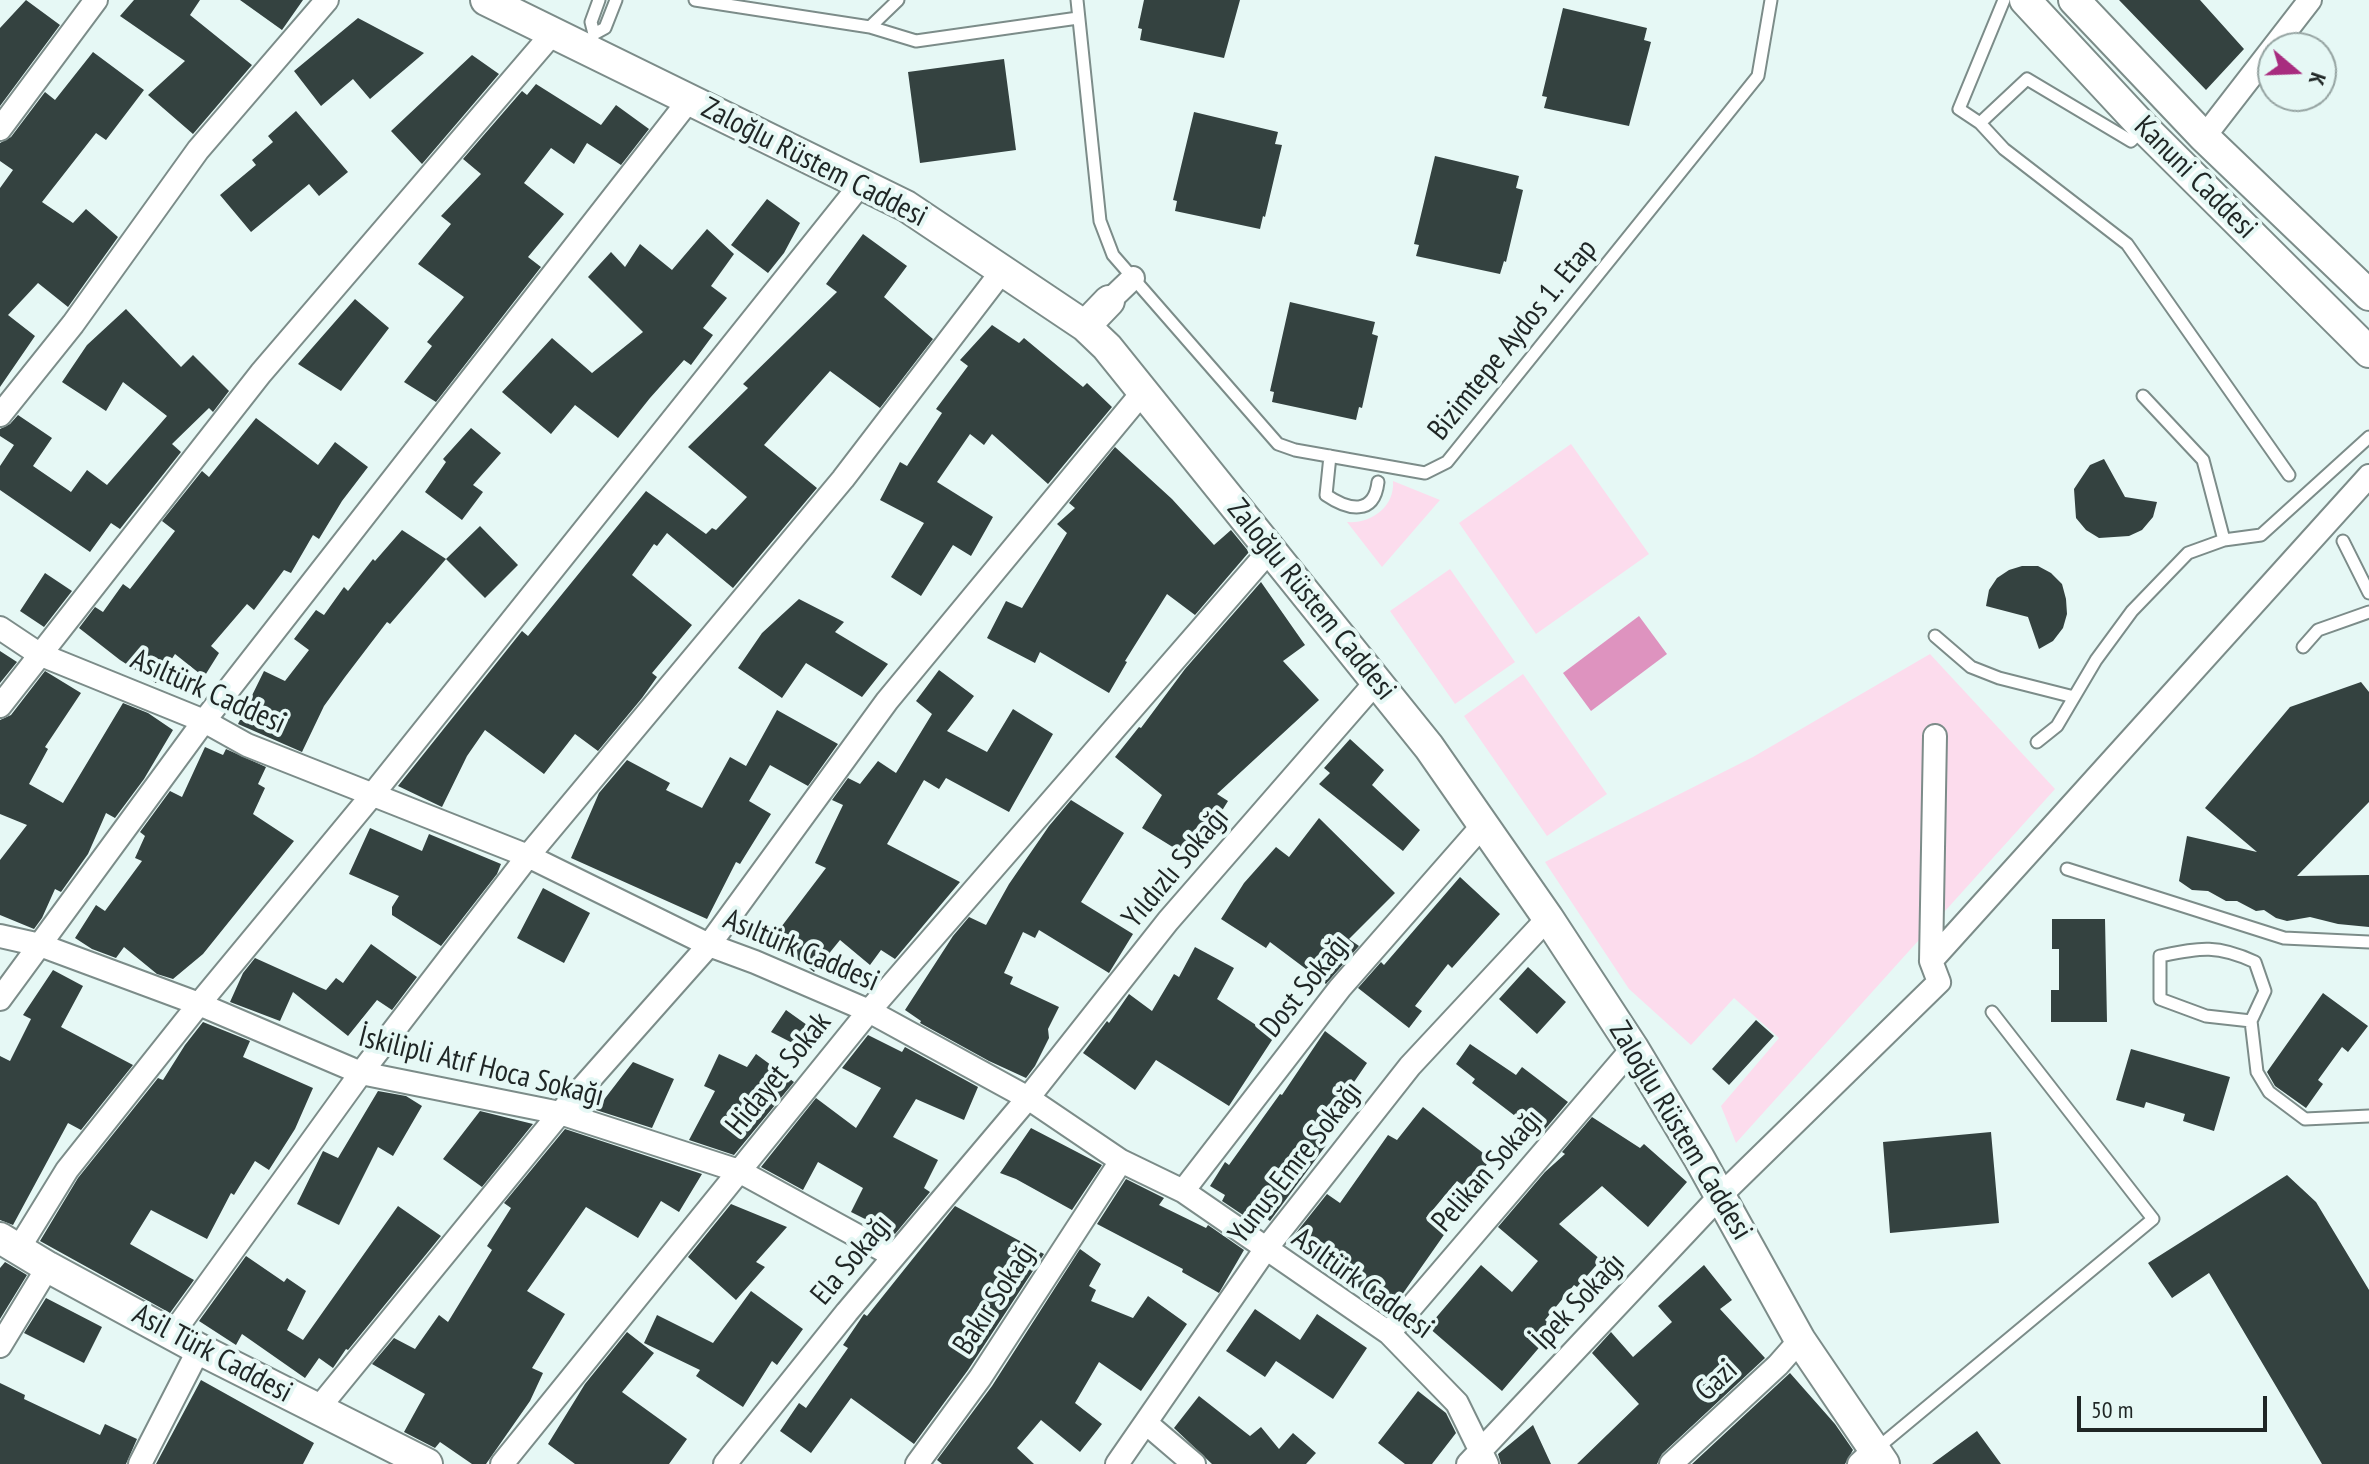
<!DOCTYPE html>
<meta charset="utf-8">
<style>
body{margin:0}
#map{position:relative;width:2369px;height:1464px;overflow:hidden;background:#e6f8f5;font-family:"PT Sans Narrow",sans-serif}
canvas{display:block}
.north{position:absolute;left:2257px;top:32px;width:80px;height:80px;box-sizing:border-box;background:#e6f8f5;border:2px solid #96a4a2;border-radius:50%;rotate:109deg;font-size:22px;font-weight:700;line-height:32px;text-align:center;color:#1f2625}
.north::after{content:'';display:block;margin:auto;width:28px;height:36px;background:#a82c7f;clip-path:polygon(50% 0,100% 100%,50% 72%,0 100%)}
.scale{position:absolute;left:2077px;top:1396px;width:190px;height:36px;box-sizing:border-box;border:4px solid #1f2625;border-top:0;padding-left:10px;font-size:24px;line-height:28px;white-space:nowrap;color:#1f2625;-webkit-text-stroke:6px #e6f8f5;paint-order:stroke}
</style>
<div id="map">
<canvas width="2369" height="1464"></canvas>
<div class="north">K</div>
<div class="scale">50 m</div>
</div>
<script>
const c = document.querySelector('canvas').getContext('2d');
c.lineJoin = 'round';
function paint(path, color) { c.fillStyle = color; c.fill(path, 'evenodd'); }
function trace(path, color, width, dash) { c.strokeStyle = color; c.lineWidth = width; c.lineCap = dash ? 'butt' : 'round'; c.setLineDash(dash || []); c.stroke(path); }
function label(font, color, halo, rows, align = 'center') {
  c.font = font + ' "PT Sans Narrow",sans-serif'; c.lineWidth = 8; c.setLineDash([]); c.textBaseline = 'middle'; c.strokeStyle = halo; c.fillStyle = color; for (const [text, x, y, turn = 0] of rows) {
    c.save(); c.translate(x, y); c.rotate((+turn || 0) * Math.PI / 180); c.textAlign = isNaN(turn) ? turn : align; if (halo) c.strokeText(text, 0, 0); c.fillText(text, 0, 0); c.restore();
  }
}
const green = new Path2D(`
 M1571,444L1649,554L1536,634L1459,523Z
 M1393,481L1440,500L1382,567L1347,522C1371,524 1395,507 1393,481Z
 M1450,569L1515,662L1455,704L1390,611Z
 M1930,654L2055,789L1736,1143L1721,1106L1779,1038L1734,998L1691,1045L1629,989L1545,862L1753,757Z
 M1523,674L1607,794L1547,836L1464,716Z`);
const water = new Path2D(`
 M1639,616L1667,654L1591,711L1563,673Z`);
const building = new Path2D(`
 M26,0L60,25L0,106V28Z
 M134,0H200L190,15L252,65L193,134L148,95L185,61L120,16Z
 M240,0H303L282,30Z
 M1144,0H1240L1224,58L1140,40L1142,29L1138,28Z
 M2119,0H2200L2244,49L2206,90Z
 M1563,8L1647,28L1644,40L1651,42L1629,126L1544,108L1547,97L1542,96Z
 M358,18L424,53L370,99L353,79L321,106L294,71Z
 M93,52L144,90L106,140L96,133L42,202L73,223L86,209L118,237L68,307L38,283L8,315L35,336L0,387V188L13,170L0,161V143L11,137L45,92L55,100Z
 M472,55L499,74L422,164L391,131Z
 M1004,59L1016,150L920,163L908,72Z
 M536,84L601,125L616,105L649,129L621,165L587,143L574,164L551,148L524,183L564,214L528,257L541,267L436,402L404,382L432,346L427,342L464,297L418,264L451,224L441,216L481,174L463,159L522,91L527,95Z
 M296,111L348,172L319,196L309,184L251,232L220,195L256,165L252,160L273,142L268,136Z
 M1194,112L1278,132L1275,144L1282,145L1265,217L1263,216L1260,229L1175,211L1177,201L1173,200Z
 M1435,156L1519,176L1516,188L1523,190L1506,262L1504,261L1500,274L1416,256L1419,245L1414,244Z
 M767,199L800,223L784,253L768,273L731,245Z
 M707,229L734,254L711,286L727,298L703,328L713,335L691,365L684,360L650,398L618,438L575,405L551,434L502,392L552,338L592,373L643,332L588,277L611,252L625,267L640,244L672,270Z
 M863,234L907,266L884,297L933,339L880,408L830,371L764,445L817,488L733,588L667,533L657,546L654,544L632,575L692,625L652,673L657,677L642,698L598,751L575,734L544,774L485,730L467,756L442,807L398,786L522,631L528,636L646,491L706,534L712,528L716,530L747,497L688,447L748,388L743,384L837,292L826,284Z
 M355,299L389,328L341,391L298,364Z
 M1290,302L1375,322L1372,334L1378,336L1362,408L1359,407L1356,420L1272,402L1274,392L1270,391Z
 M126,309L181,367L193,355L229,391L213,412L209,408L172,444L181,452L120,529L111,523L90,552L0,490V466L14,445L0,436V429L10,424L18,415L52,438L33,466L71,492L87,470L107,485L167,416L123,382L106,411L62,382L87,345Z
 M992,325L1019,343L1024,338L1083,387L1087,383L1112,407L1048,484L992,434L984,445L970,434L937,482L993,517L971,556L953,545L921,596L891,577L924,523L880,500L900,462L907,466L942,413L936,409L968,366L960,360Z
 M256,418L318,465L335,442L368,467L342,501L319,539L313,535L291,573L284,570L254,610L247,604L211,646L219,653L204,677L175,654L156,683L120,660L79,628L95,607L103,612L123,584L130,589L175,531L162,521L202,471L209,477Z
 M471,428L501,453L473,485L483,492L462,520L425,492L446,462L443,459Z
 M1115,447L1172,499L1214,545L1231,530L1249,552L1195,615L1167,594L1125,661L1127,662L1109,693L1040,652L1035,663L987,638L1006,601L1022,608L1067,533L1057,524L1075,508L1069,503Z
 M2104,459L2125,497L2157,502L2153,517L2142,530L2129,536L2099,538L2086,530L2076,518L2074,489L2090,465Z
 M480,526L518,565L485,598L446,559Z
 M402,530L446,559L390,624L387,622L345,677L324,706L302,752L238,724L264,671L285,681L309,650L294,639L316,610L324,615L344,587L348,591L373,559L375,561Z
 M2022,566H2038L2051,573L2062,584L2066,599L2067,614L2063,628L2053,641L2039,649L2028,617L1986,606L1989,590L1997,578L2009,570Z
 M45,573L72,591L44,627L20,611Z
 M1261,582L1305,645L1283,661L1319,700L1217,794L1228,801L1192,859L1142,828L1162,795L1115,757L1139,727L1141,728L1185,669Z
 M799,599L844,622L835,632L888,664L862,697L806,663L782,698L738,668L762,633Z
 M0,651L17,662L0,683Z
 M939,670L974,696L947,731L987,752L1013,709L1053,734L1009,812L946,778L939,789L924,780L887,844L960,882L895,959L881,950L870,965L840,940L814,972L772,939L826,868L815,863L843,805L832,800L848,778L860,784L878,761L896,773L932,714L916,701Z
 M45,671L81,693L45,747L48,749L29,784L63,803L123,703L148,713L173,730L144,779L115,818L106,813L88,854L61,892L55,889L42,918L34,929L0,915V860L27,825L0,814V720L11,715Z
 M2361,682L2369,692V802L2297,876L2369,875V927L2338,924L2310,917L2287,921L2276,918L2264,910L2256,911L2237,901H2226L2208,891L2192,890L2179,881L2187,836L2257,852L2205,808L2290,707Z
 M777,710L838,744L808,786L770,765L749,801L771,814L740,864L736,862L707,919L571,858L599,793L627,760L670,783L666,790L702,808L730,757L746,766Z
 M1350,739L1384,770L1372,785L1420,830L1403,851L1319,784L1330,773L1324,768Z
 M205,747L223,755L226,749L266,767L258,784L265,788L253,814L294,841L203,954L173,979L157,974L124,947L116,958L92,949L75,938L96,905L105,911L142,861L135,858L145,836L140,832L170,791L182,797Z
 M1071,800L1124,833L1081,902L1133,934L1109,973L1039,930L1035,938L1023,932L1004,973L1013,977L1010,984L1059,1007L1048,1029L1049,1038L1035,1066L1026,1078L989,1061L920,1023L921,1021L905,1010L953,936L969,917L986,925L1009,884L1049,826Z
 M1319,818L1395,893L1349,939L1359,946L1326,984L1270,942L1266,948L1221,919L1244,883L1276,847L1289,857Z
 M370,828L422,851L429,834L501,864L497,874L441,946L392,915V907L399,896L349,874Z
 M1460,877L1500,914L1452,968L1448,964L1415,1006L1422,1011L1409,1028L1358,988L1381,962L1384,965Z
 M543,888L590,913L564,963L517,938Z
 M2052,919H2105L2107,1022H2051V990H2059V949H2052Z
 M371,944L417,977L392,1010L377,1000L348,1036L293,992L280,1021L230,1002L243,973L255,958L326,990L336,978L343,983Z
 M1195,947L1234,968L1217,999L1274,1037L1229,1106L1156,1060L1135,1090L1083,1053L1107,1021L1109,1023L1129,994L1152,1011L1174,974L1179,977Z
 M1528,967L1566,1002L1537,1034L1499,999Z
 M53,970L83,986L61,1027L133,1065L81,1130L68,1123L13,1225L0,1220V1056L10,1061L31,1019L23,1015Z
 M2323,993L2368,1026L2348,1052L2342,1047L2318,1080L2323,1084L2306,1108L2275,1086L2267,1072Z
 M786,1010L821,1035L810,1052L771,1032Z
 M1756,1020L1774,1036L1729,1085L1712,1069Z
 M203,1022L250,1041L243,1057L313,1088L295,1129L269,1170L255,1161L234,1195L231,1193L207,1239L151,1210L130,1244L194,1280L170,1313L40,1241L78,1178L158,1078L163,1080L185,1045Z
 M1325,1031L1367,1063L1354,1082L1351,1079L1313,1133L1327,1144L1270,1221L1263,1216L1258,1225L1222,1201L1225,1195L1210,1186L1225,1162L1229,1165L1280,1094L1282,1095Z
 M868,1035L902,1052L905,1047L978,1087L964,1120L916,1099L893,1137L938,1160L924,1188L930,1192L895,1234L851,1212L863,1188L818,1162L803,1190L761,1167L816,1098L856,1128L881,1088L842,1068Z
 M1470,1044L1516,1075L1522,1067L1568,1102L1540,1135L1472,1083L1475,1079L1456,1064Z
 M2131,1049L2230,1077L2214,1131L2183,1121L2185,1114L2146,1102L2144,1108L2116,1100Z
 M719,1054L747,1067L756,1054L794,1082L734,1155L689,1140L715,1091L704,1086Z
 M633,1062L674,1079L652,1128L596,1110Z
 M378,1091L406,1096L422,1106L393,1156L378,1147L339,1225L297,1204L323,1151L338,1158Z
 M1423,1107L1491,1159L1468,1189L1457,1181L1426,1218L1446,1232L1392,1309L1333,1270L1292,1238L1327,1194L1340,1203L1388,1135L1397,1140Z
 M480,1111L533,1124L482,1187L443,1159Z
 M1592,1117L1640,1148L1644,1144L1687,1182L1648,1227L1602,1186L1559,1224L1601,1260L1577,1287L1574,1285L1545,1320L1555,1329L1502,1391L1428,1327L1481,1265L1512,1292L1538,1261L1498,1227L1545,1172L1565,1154L1562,1152Z
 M1031,1128L1102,1165L1072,1210L1016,1179L1000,1173Z
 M565,1129L702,1174L679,1212L661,1201L638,1238L586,1207L527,1291L565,1314L532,1368L543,1373L530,1401L486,1464H472L440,1442L435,1448L404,1432L425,1394L372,1364L394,1338L415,1349L439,1315L448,1322L492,1250L487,1246L511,1208L504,1203Z
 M1991,1132L1999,1223L1890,1233L1883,1142Z
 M2287,1175L2316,1202L2369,1290V1464H2322L2209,1273L2172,1298L2148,1263Z
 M1126,1179L1164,1198L1159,1205L1206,1228L1208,1225L1244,1250L1219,1293L1182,1272L1183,1269L1097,1224Z
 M731,1204L787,1227L756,1262L765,1267L736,1300L688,1257Z
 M398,1206L441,1236L348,1350L346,1349L333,1368L319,1358L305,1378L242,1334L236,1345L199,1321L246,1256L284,1282L287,1278L306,1291L287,1330L303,1340Z
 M955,1206L1044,1254L968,1370L914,1444L851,1398L811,1453L780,1431L799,1403L806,1408L848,1348L843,1345L864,1314L867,1316Z
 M1080,1249L1101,1264L1089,1286L1096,1290L1091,1301L1133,1318L1148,1296L1187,1324L1141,1391L1099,1362L1075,1403L1102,1424L1080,1452L1041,1420L1017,1448L1034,1464H942L937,1460L992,1386Z
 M5,1262L27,1275L0,1319V1268Z
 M1704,1265L1732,1300L1720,1309L1765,1358L1662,1454L1657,1464H1577L1639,1404L1592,1353L1611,1332L1633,1357L1672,1322L1658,1306Z
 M751,1291L803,1329L777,1365L772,1361L743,1407L696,1376L700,1370L644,1343L657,1315L713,1343Z
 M46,1298L102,1327L84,1363L24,1333Z
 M1255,1309L1300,1340L1317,1314L1367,1348L1333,1399L1276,1361L1265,1377L1226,1351Z
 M627,1332L654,1353L622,1392L687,1439L669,1464H575L548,1444L585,1384Z
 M1790,1373L1835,1424L1853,1450L1845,1464H1692Z
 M201,1380L314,1443L303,1464H156Z
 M0,1383L25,1395L24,1399L100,1435L105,1424L137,1439L126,1464H0Z
 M1418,1391L1446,1413L1456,1433L1432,1464H1405L1378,1443Z
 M1199,1396L1250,1436L1261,1427L1279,1449L1293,1433L1316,1453L1306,1464H1212L1174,1428Z
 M1533,1425L1551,1464H1501L1498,1454Z
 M1977,1431L2001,1464H1932Z`);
const lane = new Path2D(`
 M695,0L870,27L898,0
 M1077,0L1100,221L1113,255L1278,444L1295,450L1425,473L1447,462L1758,76L1771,0
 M870,27L916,41L1078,18
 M594,34L591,22L599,0
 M588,49L594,34L605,28L616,0
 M1980,123L1959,109L2004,0
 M2143,129L2131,141L2027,79L1980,123L2004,149L2127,244L2289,475
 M2143,396L2203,460L2224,540
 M1330,456L1326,495C1348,510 1374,516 1378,482
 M2343,541L2369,593
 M1935,636L1971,667L1999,678L2074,697
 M2303,647L2318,630L2369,612
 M2037,742L2057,726L2096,660L2132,611L2188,553L2224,540L2261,535L2369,437
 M2067,869L2284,938L2369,942
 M2251,1021L2206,1016L2160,999V956C2200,948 2216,944 2255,962L2265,991L2251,1021L2257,1072L2269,1092L2305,1119L2369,1116
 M1875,1450L2153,1219L1992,1012`);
const street = new Path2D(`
 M0,129L96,0
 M2204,137L2310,0
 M1109,301L1133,278
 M0,415L73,324L198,150L327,0
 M0,628L39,654L204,721L247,745L528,856L709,945L755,962L869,1011L1028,1098L1121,1161L1183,1191L1389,1333L1457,1403L1487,1464
 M0,706L261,373L552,34
 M0,936L40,945L199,1004L361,1073L560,1113L739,1171L894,1256
 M1931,961L1935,736
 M0,999L204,721L690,99
 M1183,1191L1340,988L1483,825
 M19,1248L67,1170L199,1004L373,794L861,184
 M173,1333L361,1073L528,856L843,479L1003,270
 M1389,1333L1633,1048
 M0,1346L48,1267
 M317,1410L560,1113L709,945L887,701L1142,393
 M1146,1423L1194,1464
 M140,1464L199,1349
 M502,1464L869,1011L1270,550
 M725,1464L847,1312L1028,1098L1168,921L1376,682
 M917,1464L980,1378L1121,1161
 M1117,1464L1265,1250L1410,1066L1548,918
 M1468,1464L1720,1196L1939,982L1931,961L2369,476
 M1671,1464L1778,1365L1800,1340
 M1859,1464L1874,1450`);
const secondary = new Path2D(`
 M486,0L906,206L1085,326L1107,347L1429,747L1548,918L1633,1048L1699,1158L1800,1340L1884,1464
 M2025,0L2144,128L2369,352
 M2074,0L2204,137L2369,295
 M1085,326L1109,301
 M0,1238L48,1267L199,1349L427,1464`);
const streetNames = [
 ["Zaloğlu Rüstem Caddesi",814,163,27],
 ["Kanuni Caddesi",2195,178,45],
 ["Bizimtepe Aydos 1. Etap",1513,340,-51],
 ["Zaloğlu Rüstem Caddesi",1311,600,51],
 ["Asıltürk Caddesi",208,692,24],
 ["Yıldızlı Sokağı",1176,868,-50],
 ["Asıltürk Caddesi",801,951,23],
 ["Dost Sokağı",1306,986,-51],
 ["İskilipli Atıf Hoca Sokağı",481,1067,14],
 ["Hidayet Sokak",779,1074,-51],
 ["Zaloğlu Rüstem Caddesi",1680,1131,59],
 ["Yunus Emre Sokağı",1296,1163,-52],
 ["Pelikan Sokağı",1488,1171,-49],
 ["Ela Sokağı",852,1260,-50],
 ["Asıltürk Caddesi",1362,1284,36],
 ["Bakır Sokağı",996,1298,-57],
 ["İpek Sokağı",1579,1302,-47],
 ["Asil Türk Caddesi",212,1354,28],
 ["Gazi",1717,1381,-43]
];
paint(green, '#fcdced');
paint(water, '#de93bf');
paint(building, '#344240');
trace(lane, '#7c8c89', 15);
trace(street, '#7c8c89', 26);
trace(secondary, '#7c8c89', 34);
trace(lane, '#fff', 11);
trace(street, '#fff', 22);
trace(secondary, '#fff', 30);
label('30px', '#1f2625', '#e6f8f5', streetNames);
</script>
